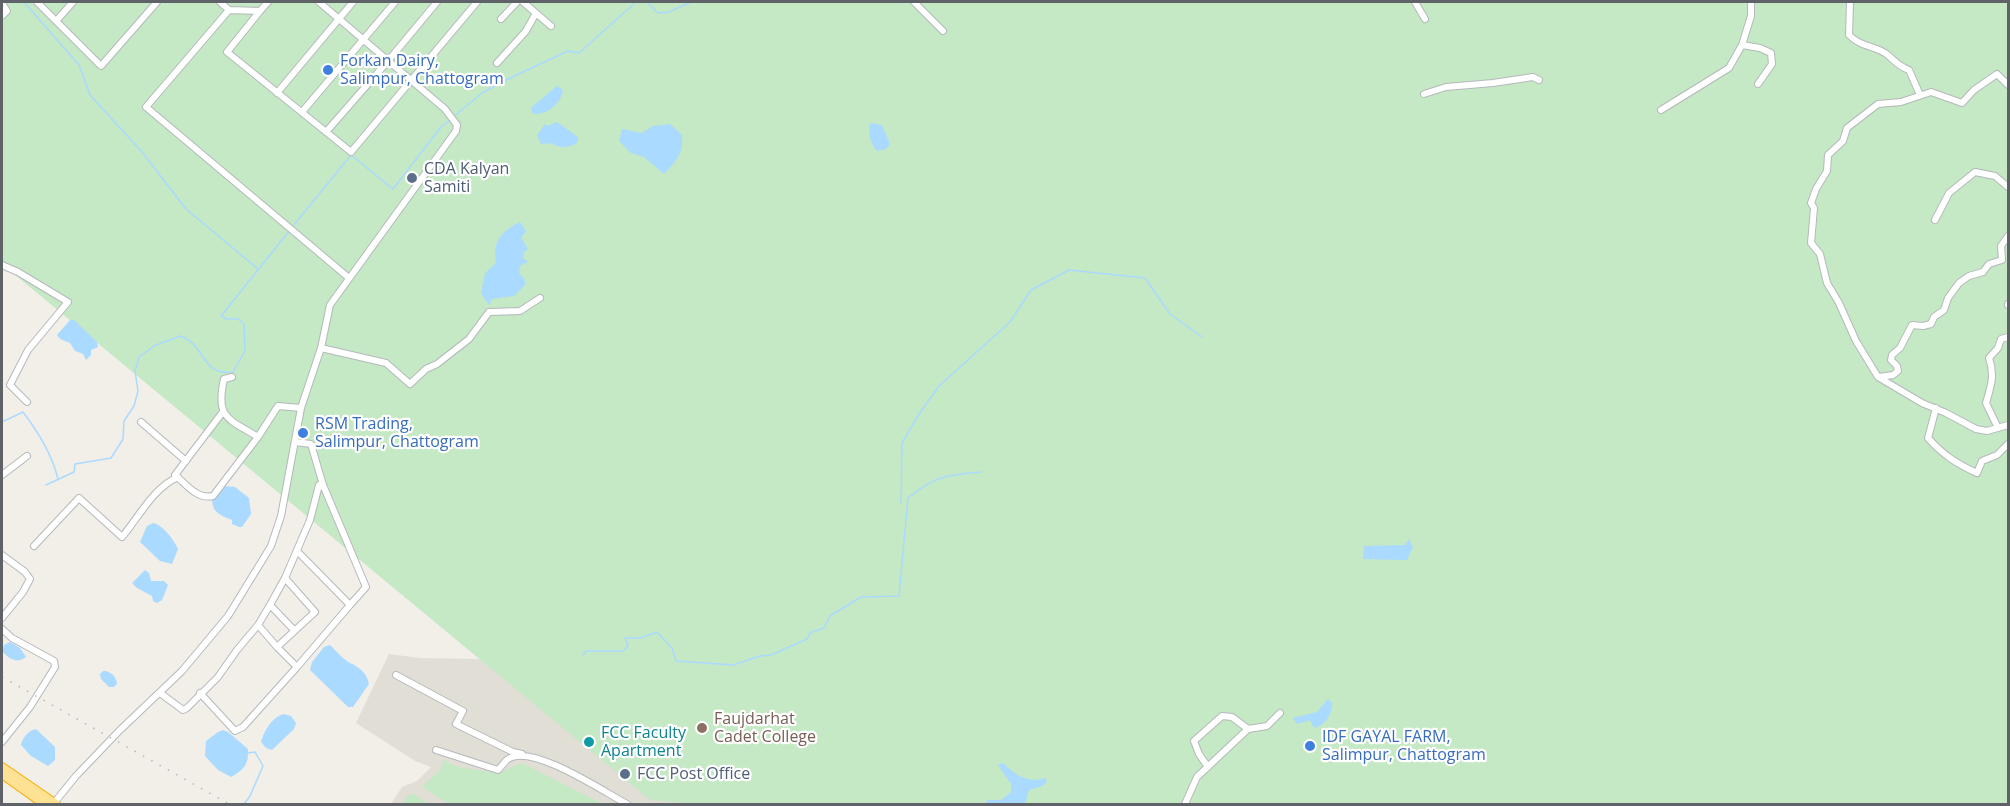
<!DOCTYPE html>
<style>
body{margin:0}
#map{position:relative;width:2010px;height:806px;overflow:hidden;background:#f1efe8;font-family:"Open Sans",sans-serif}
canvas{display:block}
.frame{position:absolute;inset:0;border:3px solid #5f6368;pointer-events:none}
</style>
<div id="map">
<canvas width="2010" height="806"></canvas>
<div class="frame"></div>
</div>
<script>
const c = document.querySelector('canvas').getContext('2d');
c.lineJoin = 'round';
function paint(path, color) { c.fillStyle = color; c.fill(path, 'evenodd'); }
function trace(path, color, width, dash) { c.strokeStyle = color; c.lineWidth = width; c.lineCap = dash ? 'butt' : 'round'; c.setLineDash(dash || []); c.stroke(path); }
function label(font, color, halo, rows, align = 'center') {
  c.font = font + ' "Open Sans",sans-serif'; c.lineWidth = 4.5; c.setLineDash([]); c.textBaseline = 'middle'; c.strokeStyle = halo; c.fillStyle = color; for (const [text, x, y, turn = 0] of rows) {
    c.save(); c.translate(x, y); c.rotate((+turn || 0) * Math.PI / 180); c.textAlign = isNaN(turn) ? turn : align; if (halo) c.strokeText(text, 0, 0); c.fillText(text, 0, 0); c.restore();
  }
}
const education = new Path2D(`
 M389,654L420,658L480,659L1183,804H391L402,787L417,781L431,767L415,761L356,723Z`);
const green = new Path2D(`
 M2,2H2008V804H696L650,800L2,264Z
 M444,760L458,767L497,773L522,763L603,804H449L422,787L440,770Z
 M414,794L429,804H402L408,795Z`);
const water = new Path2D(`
 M557,86L563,90C561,104 547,115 533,114L531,109L533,106Z
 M557,122L578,137V142C570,148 559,149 551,143L541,144L537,135L545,124L548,126Z
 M870,123L882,125L890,144L886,149L877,151C870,142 868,135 870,123Z
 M670,124L682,135C683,155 677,160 664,174L644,157L631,153L619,141L622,129L642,133L653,126Z
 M520,222L526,231L521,238L528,249L524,252L523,258L528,262L520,266L519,273L525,280V285L514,296L492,299L489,305L481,293L485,273L496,263C493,241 500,232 520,222Z
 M70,320H74L97,342L98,347L91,350V355L86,360L83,354L75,351L70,343L60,339L57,335Z
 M223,486L235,487L249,498L251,514L242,527H239L232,524V520C220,515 212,513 212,498Z
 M153,523C163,525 174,540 178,549L172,564L160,561L140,542L147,526Z
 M1409,539L1413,547L1407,560L1363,559L1364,546L1405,545Z
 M145,570L149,573L151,581H164L168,585L162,600L157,603L153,601L152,596L137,588L132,583Z
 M10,642L20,648L26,657C17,664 9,659 2,651L4,645Z
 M330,645C336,651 343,659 350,663C359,667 367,673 369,684L353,707H348L310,670L312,662L324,647Z
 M103,671C110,670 117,677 117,684L114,687H109L101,679L100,674Z
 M1328,699L1332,703C1332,714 1327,723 1316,728L1313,726L1310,720L1297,724L1293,718L1317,712Z
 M284,714L291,716L296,723L294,729L272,750L266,748L261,742C264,731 272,717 284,714Z
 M36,729L55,747V760L48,766L31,756L21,745C22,738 29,730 36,729Z
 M223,730L228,732L248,749C249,764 244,770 231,777L218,770L205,756L206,741L218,732Z
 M1003,763C1016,775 1027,784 1045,778L1047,782L1042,786L1029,790L1025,804H984L988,800H1001L1011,792V784L998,765Z`);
const stream = new Path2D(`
 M24,2L79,65L90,95L142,152L186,209L258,269
 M647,2L658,13L669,12L691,2
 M453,117L482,93L506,80L568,51L579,53L636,2
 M293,226L351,155L393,189L441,127L450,120
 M2,422L23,412C39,433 52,454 58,479
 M46,485L74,472L75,464L111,458L123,439L124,421L134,406L138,391L135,371L139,357L154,346L180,336C207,345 200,376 233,372L245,351L244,324L238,319H227L221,316L290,230
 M901,503L902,443L919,414L939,386L1010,322L1031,290L1069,270L1145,278L1170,314L1202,337
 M583,655L586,651H623L628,646L625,638H640L657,632L672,648L676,661L733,665L760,656L771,655L807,639L810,633L824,628L830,616L861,597L899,596L908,498C934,476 947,475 981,472
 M244,804L250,796L263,766L255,752L248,753`);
const minor = new Path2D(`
 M37,2L101,66L157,2
 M220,2L229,10L260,11L268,2
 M523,2L551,26
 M914,2L943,31
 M1415,2L1425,19
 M1850,2L1849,35C1861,47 1872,45 1885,53C1895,60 1896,65 1909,70L1920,95
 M2,3L7,11L2,16
 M229,10L146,107L349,278
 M260,11L227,52L351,152L477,2
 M501,19L517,2
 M57,20L73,2
 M1742,45L1760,48L1771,53L1772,64L1758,84
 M497,63L526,31L536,13
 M2008,85L1997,74L1974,90L1962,103L1931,92L1901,102L1878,104L1847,128L1843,141L1828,155L1827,171L1816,189L1811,203L1814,208L1811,243L1820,254L1827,283L1839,303L1856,341L1878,377L1922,403L1946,413L1976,429L1987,431L2008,425
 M277,93L353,2
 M1424,94L1446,87L1493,83L1533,77L1539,80
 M1661,110L1729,68L1742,45L1751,16V2
 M302,112L395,2
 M326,132L388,61L437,2
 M1935,220L1949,193L1975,172L1995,176L2008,187
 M2,265L18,272L68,302L28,350L10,385L27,402
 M2008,305V304
 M321,348L386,363L410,384L426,369L437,364L469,339L489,312L520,311L540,298
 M232,377L224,379C215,419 229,419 258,437
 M1879,377L1893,375L1898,371L1897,366L1891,360L1892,355L1900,348L1912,325L1923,326L1931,324L1934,317L1944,310L1948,298L1959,283L1969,276L1983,272L1989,264L2002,260L2001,246L2008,236
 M1936,408L1928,438C1943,455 1957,464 1977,473L1982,461L1997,455L2008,444
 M222,413L175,475C186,484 197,500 213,496L258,437L278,406L301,408
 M141,422L186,461
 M1998,428L1986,403C1991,386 1995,375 1989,358L1998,348L2001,339L2008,337
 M2,475L27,456
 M34,546L79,498L122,537C139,517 153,488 178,477
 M297,551L350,605L366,587L323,485
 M2,555L25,572L30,579L23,592L2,618
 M270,605L294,630
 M258,625L277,647L315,612L285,578
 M2,629L12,638L54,661L55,667L30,707L2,742
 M297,667L350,605
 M396,675L463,711L456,724L513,752L522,754
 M160,693L183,710L187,708L218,677L237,650L258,625L270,605L285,578L310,520L319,485H323L311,444L295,442
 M200,693L235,731L243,727L297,667L277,647
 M436,750L498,770C501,767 505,761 508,759C532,743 604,792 627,804
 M1208,767L1199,754L1194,741L1222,716L1232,717L1248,729
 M54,803L76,776L119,731L182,671L228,616L271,546L281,516L301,408L321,348L330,305L456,131L457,125L445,109L319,2
 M1185,804L1197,777L1248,729L1267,726L1280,713`);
const highway = new Path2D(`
 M2,767L56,804
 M2,774L44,804`);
const rail = new Path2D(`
 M2,677L229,804`);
const markers = [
 [328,70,6,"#3f7fe0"],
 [412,178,6,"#5c6f8a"],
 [303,433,6,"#3f7fe0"],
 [702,728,6,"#8d6e63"],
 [589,742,6,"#0f9aa8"],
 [1310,746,6,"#3f7fe0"],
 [625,774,6,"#5c6f8a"]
];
const shopNames = [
 ["Forkan Dairy,",340,61],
 ["Salimpur, Chattogram",340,79],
 ["RSM Trading,",315,424],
 ["Salimpur, Chattogram",315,442],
 ["IDF GAYAL FARM,",1322,737],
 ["Salimpur, Chattogram",1322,755]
];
const serviceNames = [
 ["CDA Kalyan",424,169],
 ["Samiti",424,187],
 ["FCC Post Office",637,774]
];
const educationNames = [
 ["Faujdarhat",714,719],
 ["Cadet College",714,737]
];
const cultureNames = [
 ["FCC Faculty",601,733],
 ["Apartment",601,751]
];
paint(education, '#e1ded6');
paint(green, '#c5e8c5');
paint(water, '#aadaff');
trace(stream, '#aadaff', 1.5);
trace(minor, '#b5b8bc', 8);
trace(highway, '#f9ab00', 10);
trace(minor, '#fff', 6);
trace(highway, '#fde293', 8);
trace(rail, '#b6b7b8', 1.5, [1.5, 8]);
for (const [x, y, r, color] of markers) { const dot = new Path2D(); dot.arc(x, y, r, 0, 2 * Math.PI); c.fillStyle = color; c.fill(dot); trace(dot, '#fff', 2); }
label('16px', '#366cbe', '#fff', shopNames, 'left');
label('16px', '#4e5e75', '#fff', serviceNames, 'left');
label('16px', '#785e54', '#fff', educationNames, 'left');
label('16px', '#0d838f', '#fff', cultureNames, 'left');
</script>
